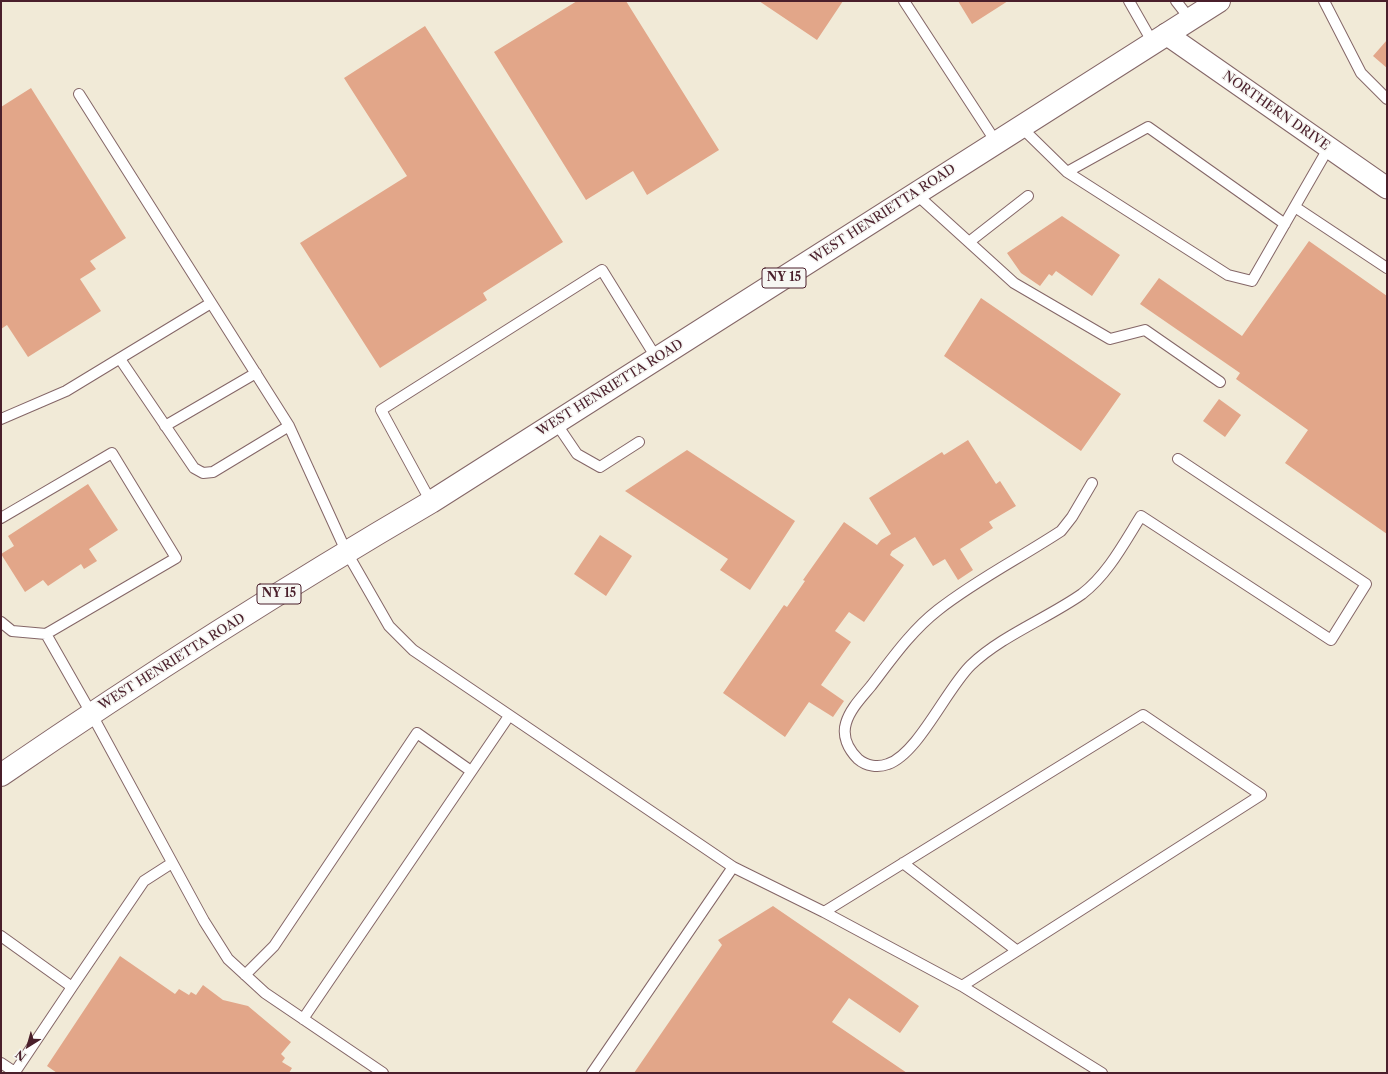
<!DOCTYPE html>
<style>
body{margin:0}
#map{position:relative;width:1388px;height:1074px;overflow:hidden;background:#f1ead7;font-family:"Libre Caslon Text",serif}
canvas{display:block}
.frame{position:absolute;inset:0;border:2px solid #4a1f2b;pointer-events:none}
.north{position:absolute;left:8px;top:1026px;width:40px;height:40px;-webkit-text-stroke:3px #f6f6f2;paint-order:stroke;rotate:217deg;font-size:11px;font-weight:700;line-height:16px;text-align:center;color:#4a1f2b}
.north::after{content:'';display:block;margin:auto;width:14px;height:18px;background:#4a1f2b;clip-path:polygon(50% 0,100% 100%,50% 72%,0 100%)}
</style>
<div id="map">
<canvas width="1388" height="1074"></canvas>
<div class="frame"></div>
<div class="north">N</div>
</div>
<script>
const c = document.querySelector('canvas').getContext('2d');
c.lineJoin = 'round';
function paint(path, color) { c.fillStyle = color; c.fill(path, 'evenodd'); }
function trace(path, color, width, dash) { c.strokeStyle = color; c.lineWidth = width; c.lineCap = dash ? 'butt' : 'round'; c.setLineDash(dash || []); c.stroke(path); }
function label(font, color, halo, rows, align = 'center') {
  c.font = font + ' "Libre Caslon Text",serif'; c.lineWidth = 3; c.setLineDash([]); c.textBaseline = 'middle'; c.strokeStyle = halo; c.fillStyle = color; for (const [text, x, y, turn = 0] of rows) {
    c.save(); c.translate(x, y); c.rotate((+turn || 0) * Math.PI / 180); c.textAlign = isNaN(turn) ? turn : align; if (halo) c.strokeText(text, 0, 0); c.fillText(text, 0, 0); c.restore();
  }
}
const building = new Path2D(`
 M577,1H626L719,150L647,195L633,171L586,200L494,52Z
 M759,1H843L817,40Z
 M958,1H1008L972,24Z
 M425,26L563,242L483,293L487,300L380,368L300,243L407,176L344,78Z
 M1387,40V68L1373,56Z
 M31,88L126,238L90,261L96,269L80,279L101,311L28,357L7,325L1,329V107Z
 M1062,216L1120,255L1092,296L1056,271L1052,276L1049,274L1040,286L1021,273L1007,253Z
 M1309,241L1387,296V534L1285,463L1308,430L1236,379L1240,373L1140,304L1159,278L1242,336Z
 M981,298L1121,394L1081,451L944,356Z
 M1219,399L1241,415L1225,437L1203,421Z
 M968,440L996,484L1000,481L1016,506L989,522L993,528L960,549L973,570L958,580L945,559L933,566L915,537L892,551L890,555L904,565L864,622L849,612L835,631L851,642L821,685L844,701L833,717L809,702L785,737L723,693L784,605L787,607L805,581L803,580L844,522L877,545L881,540L891,534L869,498L942,452L944,455Z
 M687,450L795,521L750,590L720,570L728,559L625,491Z
 M88,484L118,530L89,549L97,561L84,569L81,564L48,586L43,580L25,592L1,554L14,546L8,536Z
 M600,535L632,556L606,596L574,574Z
 M773,906L919,1006L900,1033L849,998L832,1022L907,1073H634L722,945L718,940Z
 M120,956L175,994L179,989L189,995L191,992L196,995L203,985L223,1000L248,1006L291,1042L281,1054L285,1058L282,1062L292,1068L289,1073H57L47,1066Z`);
const service = new Path2D(`
 M904,1L996,142
 M1129,1L1153,43
 M1176,1L1190,19
 M1324,1L1361,73L1387,99
 M79,94L289,426L346,551L389,626L413,650L733,867L824,912L962,986L1102,1073
 M1021,127L1067,172L1228,275L1252,281L1329,147
 M1067,172L1148,127L1285,224
 M916,194L1014,283L1110,339L1145,330L1220,382
 M1295,207L1387,268
 M969,242L1028,196
 M120,359L194,468L203,473L213,472L289,426
 M1,419L66,391L211,303
 M556,423L577,454L600,467L639,442
 M165,426L256,373
 M1092,483L1072,517L1061,531C1020,558 976,580 938,610C911,631 891,660 871,686C862,697 850,709 846,723C842,736 848,749 858,759C866,766 878,768 888,764C918,754 947,688 971,665C1001,636 1048,618 1082,594C1108,574 1124,543 1141,516L1331,640L1366,584L1178,459
 M431,502L381,410L602,270L657,359
 M1,518L112,453L176,558L46,634L12,631L1,622
 M46,634L91,713L204,921L228,959L265,993L383,1073
 M903,863L1016,950
 M824,912L1143,715L1261,795L962,986
 M1,936L72,987L144,881L172,863
 M245,975L274,946L417,733L471,771
 M303,1019L509,716
 M1,1063L16,1073
 M15,1072L72,987
 M592,1073L733,867`);
const minor = new Path2D(`
 M1166,34L1387,188`);
const primary = new Path2D(`
 M1,775C141,679 284,588 431,502L1219,1`);
const shields = [
 [784,278,44],
 [279,594,44]
];
const shieldNames = [
 ["NY 15",784,278],
 ["NY 15",279,594]
];
const streetNames = [
 ["NORTHERN DRIVE",1276,111,35],
 ["WEST HENRIETTA ROAD",883,214,-33],
 ["WEST HENRIETTA ROAD",610,388,-32],
 ["WEST HENRIETTA ROAD",172,662,-32]
];
paint(building, '#e2a689');
trace(service, '#846667', 12);
trace(minor, '#846667', 23);
trace(primary, '#846667', 24);
trace(service, '#fff', 10);
trace(minor, '#fff', 21);
trace(primary, '#fff', 22);
for (const [x, y, w] of shields) { const box = new Path2D(); box.roundRect(x - w / 2, y - 10, w, 20, 3); c.fillStyle = '#f6f6f2'; c.fill(box); trace(box, '#4a1f2b', 1); }
label('bold 12px', '#4a1f2b', null, shieldNames);
label('13px', '#4a1f2b', '#f6f6f2', streetNames);
</script>
